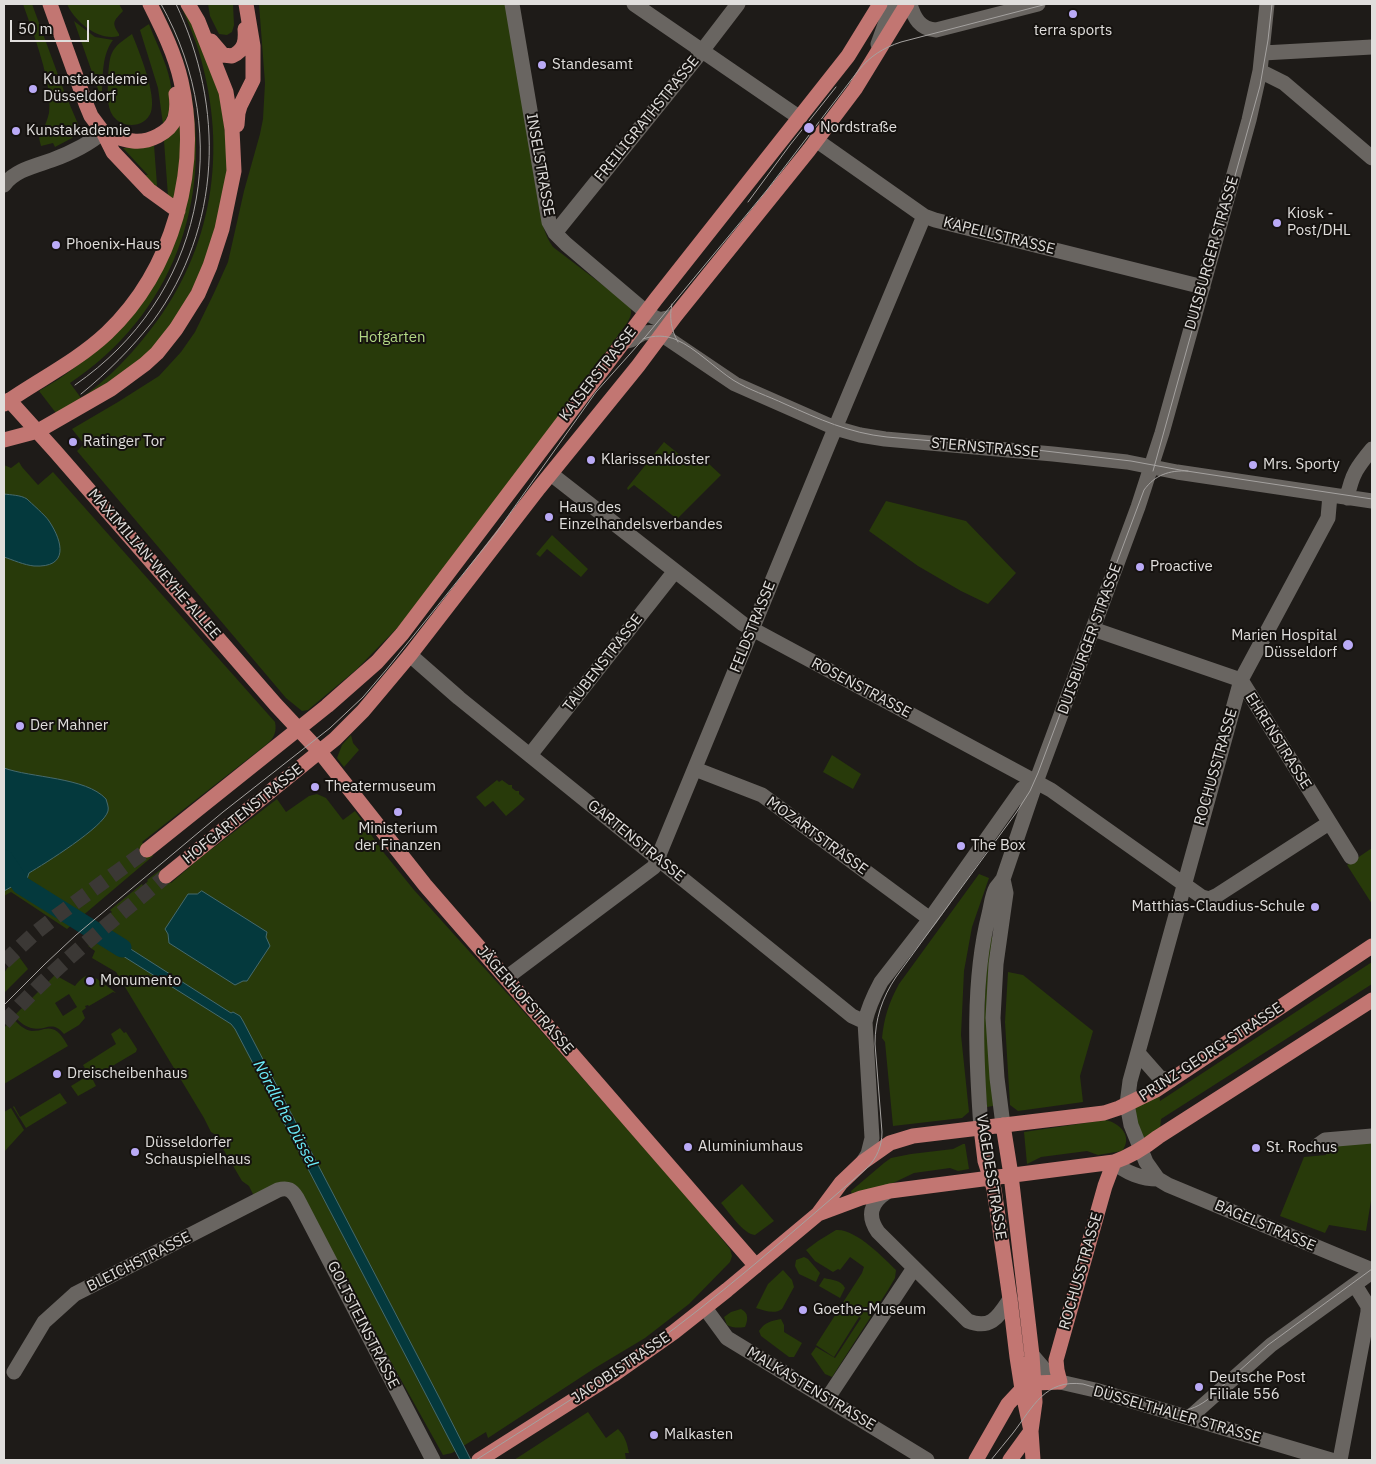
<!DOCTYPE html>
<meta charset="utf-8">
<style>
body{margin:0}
#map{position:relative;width:1376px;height:1464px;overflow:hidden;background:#1e1b18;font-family:"IBM Plex Sans",sans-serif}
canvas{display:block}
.frame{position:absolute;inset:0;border:5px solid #e0dedc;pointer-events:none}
.scale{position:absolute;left:10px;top:20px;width:79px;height:22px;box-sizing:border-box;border:2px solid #e0dedc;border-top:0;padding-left:6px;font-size:15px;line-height:18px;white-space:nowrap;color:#e0dedc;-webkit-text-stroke:4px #15120f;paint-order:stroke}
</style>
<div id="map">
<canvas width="1376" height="1464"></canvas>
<div class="frame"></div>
<div class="scale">50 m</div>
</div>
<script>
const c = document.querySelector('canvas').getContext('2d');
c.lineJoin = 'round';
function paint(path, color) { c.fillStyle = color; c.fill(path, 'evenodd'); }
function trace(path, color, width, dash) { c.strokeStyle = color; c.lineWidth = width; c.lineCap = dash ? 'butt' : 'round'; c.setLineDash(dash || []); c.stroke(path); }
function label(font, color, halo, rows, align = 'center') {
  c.font = font + ' "IBM Plex Sans",sans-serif'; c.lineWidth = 4; c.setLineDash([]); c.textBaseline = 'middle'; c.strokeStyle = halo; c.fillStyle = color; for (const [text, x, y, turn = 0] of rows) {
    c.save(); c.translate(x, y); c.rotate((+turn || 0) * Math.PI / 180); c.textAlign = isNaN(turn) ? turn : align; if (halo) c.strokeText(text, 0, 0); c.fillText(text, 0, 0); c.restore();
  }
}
const green = new Path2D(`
 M23,4H32L64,91L78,124L77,132L72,138L55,147L53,143L41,146L39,138C43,130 47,122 49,113C53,83 33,33 23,4Z
 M67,4H119L123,11C114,21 111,22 119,34V36C99,42 74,21 67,4Z
 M180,4H182L218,79L229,164L216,230L199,277L175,321L140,363L56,413L39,391L59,379L89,357L168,256L189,83C214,201 172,315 70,383L81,398C103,383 122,364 139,344C206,267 228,170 204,71C199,48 190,26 180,4Z
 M208,4H233L234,25L232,32L227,35L219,34L210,16Z
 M259,4H506L540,213C543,225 545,236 553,247L629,305C633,312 631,316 627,323L509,485L440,575L399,626L357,669L308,710L302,711L286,698L77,451L84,444L72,429L118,402L159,376L181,352L195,332L214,293L228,262L244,191L260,134L263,119L265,83Z
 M74,21L95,37L113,40C102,55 103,74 102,92L100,95Z
 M149,24C160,54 185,93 163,124L158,88L140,30Z
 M132,34C139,51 157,95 151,112C145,128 123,129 113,116C106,106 108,90 108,78C110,52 110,49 132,34Z
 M180,125L181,152L174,201L168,196L164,141Z
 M154,145L157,185L156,190L139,175H148L123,148H141Z
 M664,442L691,464L698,454L721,475L677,519L634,485L628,490L627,488Z
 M19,462L22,467L38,485L53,472L275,722C277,732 274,738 267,744L142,842L153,856L67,929L11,892L4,896V465L11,468Z
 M886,501L966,521L1016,573L988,604L961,591L918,566L869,531Z
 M552,535L588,569L581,577L547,549L540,557L536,554Z
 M351,735L353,743L359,750L344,767L337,758L342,745Z
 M832,755L861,774L853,789L823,772Z
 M497,780L499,782L502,780L509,785H512V788L516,791H519V794L525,799L519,805L506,816L493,801L485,807L476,797Z
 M317,794L326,798L343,820L355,811L369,830L372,836L384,853L414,890L541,1031L692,1202L730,1249L732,1256L730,1262L689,1304L645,1338L595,1368L488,1438L486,1432L452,1453L443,1455L295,1190L254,1196L249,1186L242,1181L219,1142L221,1138L211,1132L204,1118L116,972L92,958L95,951L88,946L100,935L91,929L112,912L110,910L142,884L143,886L148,881L147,880L160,870L171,883L200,858L277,799L286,812L309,796Z
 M1372,848V904L1347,865Z
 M979,874L989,878L972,927L964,971L961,1035L969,1112L962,1118L893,1126L885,1042L882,1038C884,1018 889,1002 899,984Z
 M988,935L993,937V1106L987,1107L982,1055Z
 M17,954L28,969L4,993V973Z
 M1372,962V984L1161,1119L1160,1129L1144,1142L1132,1109L1159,1092L1160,1101Z
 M1008,972L1023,975L1093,1031L1080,1076L1083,1102L1018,1111L1010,1105L1005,1022Z
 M55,975L75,986C85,973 90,973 102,983C107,986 112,989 116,993L113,992L89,1006L88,1005L85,1006L86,1008L82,1011L85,1018L79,1025L64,1034C51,1019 46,1032 31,1028C24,1026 19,1021 14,1016ZM69,994L77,1007L63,1016L55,1003Z
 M13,1018C18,1024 24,1030 32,1031C37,1031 41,1030 44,1029C57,1026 62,1036 68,1046L4,1084V1028Z
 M120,1028L124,1033L126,1032L137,1049L136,1052L92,1078L96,1086L78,1096L71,1086L89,1075L83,1065L116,1044L111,1034Z
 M60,1093L67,1103L26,1128L13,1107L14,1106L20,1117Z
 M11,1108L24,1130L4,1152V1112Z
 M1105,1120C1121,1123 1133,1137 1122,1151L1098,1155L1087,1151L1041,1157L1027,1164L1024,1132Z
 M1372,1142V1195L1366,1231L1329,1225L1325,1233L1280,1216L1304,1157L1326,1155L1325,1147Z
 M963,1144H965L969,1169L958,1171L950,1168L914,1173L893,1183L852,1195L851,1191L884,1163L891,1158L911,1154L953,1149Z
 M742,1184L774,1221L755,1235C743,1234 729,1212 721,1203Z
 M836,1230C855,1228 884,1258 896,1270L895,1278L888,1290L832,1377L825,1374L811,1354L816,1347L835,1358L861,1318L842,1304L862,1273L864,1267L850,1257L840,1270L838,1269L833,1272L815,1261L806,1250L818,1241Z
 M804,1257L808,1259L820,1273L816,1282L799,1274L795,1266L796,1260Z
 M783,1270L792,1280L794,1287L782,1309C774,1315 764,1310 756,1308L768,1284Z
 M824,1278C832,1280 841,1280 845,1288L840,1298L819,1286Z
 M841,1306L859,1317L834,1357L816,1345Z
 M741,1309C749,1313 748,1320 745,1327C738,1328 733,1328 727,1325L724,1317L731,1312Z
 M781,1319L784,1325V1332L802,1343L794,1357H789L761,1336L759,1331C765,1322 771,1321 781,1319Z
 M588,1412L606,1438L618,1429C625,1436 627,1443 629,1453H625L626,1460H514Z`);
const water = new Path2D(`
 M4,494C11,495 21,495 27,499C31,503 46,516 49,521C63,542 69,568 34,566C24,565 13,560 4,557Z
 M4,768C31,778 86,777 106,799C107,803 109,807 108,811C104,827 44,864 29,873L26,882L17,888L13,886L4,891Z
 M202,891L267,932L266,937L270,946L247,981H243L235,985L169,943L168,934L165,929L188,894H197Z
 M55,901L82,918L74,924L47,907Z
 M104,932L231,1013L233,1012L240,1016L243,1021L440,1399L471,1460H460L235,1029L231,1024L96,939Z`);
const river = new Path2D(`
 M4,859L21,885L122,948`);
const majorTunnel = new Path2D(`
 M4,962L35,933L58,915L147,850
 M4,1023C52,968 110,923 166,876`);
const minor = new Path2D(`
 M512,4L549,222L555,233L566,244L646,312C658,321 662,321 676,315
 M634,4L800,118
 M910,4C914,18 920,29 936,30L1038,4
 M878,44L887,19L896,4
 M1263,53L1372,47
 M1260,71L1284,83L1372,158
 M816,140L924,216L935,220L1203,287
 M4,185C15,170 35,166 52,160C71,153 88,145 103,132
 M555,233L702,51L738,4
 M623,342L631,340L643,333L658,332L735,384L835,428L860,435L885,439L1053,454L1127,462L1177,472L1372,501
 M551,474L743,624L1051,790L1202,897L1209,899L1216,896L1329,823
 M1330,495L1328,518L1241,680L1130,1081L1127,1104L1131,1125L1146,1162L1158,1179L1168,1185L1372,1270
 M1347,498C1352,474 1357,467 1372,449
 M1093,629L1241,680L1351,857
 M410,655L459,698L852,1016L865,1022
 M530,755L675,571
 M695,769L762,795L930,919
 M1003,879L1006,893L996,964L993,1018L997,1078L1003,1125
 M506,978L654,867L836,426L924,216
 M1138,1053L1160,1078L1171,1080
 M981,1128C976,1059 972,981 989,914C991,906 992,895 996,888C998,885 1001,882 1003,879L1036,782L1138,507L1162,433L1249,120L1260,71L1267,4
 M1318,1145L1325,1140L1372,1136
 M863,1162L868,1154L872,1138L865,1022C868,1008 874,995 881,982L930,919L1022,789L1036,782
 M1114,1162C1125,1173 1143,1179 1158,1179
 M887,1192C870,1203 867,1216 878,1232L968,1321C991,1330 998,1317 1010,1299
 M705,1308L727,1338L927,1460
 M1032,1355L1044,1369L1060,1382L1095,1390L1331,1460
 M14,1372L44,1322L75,1294L278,1190C288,1187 292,1190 297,1198L433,1460
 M827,1399L914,1268
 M1189,1418L1271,1345L1372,1272
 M1340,1460L1368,1312V1306L1355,1285`);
const major = new Path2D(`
 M50,4L86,104L91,116L103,132L113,152L149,190L178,211
 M211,41L223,55L232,56C245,50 246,41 245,29
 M237,125L238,113L240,106L253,80V46L246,4
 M103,132C113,136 123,140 133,141C148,143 170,133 175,118C177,111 177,101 176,94
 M9,400L55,451L276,705L320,752L425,885L756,1266
 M4,404C38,380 76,362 107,333C173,270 201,169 181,81C175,54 162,28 150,4
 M4,440L38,431L111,389L145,364L157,353L176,329L198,294L210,266L222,229L234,171L232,129L226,92L198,21L188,4
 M147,850L327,706L377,662L402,634L656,299L848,56L880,4
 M166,876L335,739L363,711L379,692L410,655L539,488L638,366L676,315L809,150L855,89L907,4
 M1003,1125L1011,1175L1032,1355L1035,1402L1031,1431L1010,1460
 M981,1128L985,1161L994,1189L999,1223L1010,1299L1017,1357L1022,1389L1031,1431L1033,1460
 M818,1214L861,1198L890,1191L1114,1162C1131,1156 1144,1148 1158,1137L1372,1000
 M1035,1383L1060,1382L1057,1370L1056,1360L1105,1186L1114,1162
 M479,1460L613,1375L674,1332L727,1290L818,1214L841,1183L863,1162L890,1143L913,1136L1104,1113L1119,1108L1156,1090L1372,946
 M976,1460L1008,1404L1022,1389`);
const tram = new Path2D(`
 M748,202L790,145L836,87
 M672,304C669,317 671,330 678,342
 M643,339C654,335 666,335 677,340C695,348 715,368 733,380C749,390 768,396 785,404C819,419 849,433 887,437L1028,449L1131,461L1180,470L1372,499
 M75,385C202,297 236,138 161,4
 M81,394C108,372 132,348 153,321C222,227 225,107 176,4
 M1153,471L1260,86L1268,40L1272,4
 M4,1005L45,964L76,935L223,812L330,728L363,697L386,670L496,533L596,392L646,336L767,190L858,71C870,56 883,48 901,42L1047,4
 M476,1460C543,1417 611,1376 675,1328C741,1278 804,1222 867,1168C877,1158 882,1146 882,1132L875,1044C875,1019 882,998 896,977L1016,813L1030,791L1038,773L1144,490C1155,475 1169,470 1188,471
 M991,1460C998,1451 1006,1442 1013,1433C1033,1407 1045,1379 1083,1384L1172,1410C1186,1412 1196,1408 1207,1400L1268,1345L1372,1269`);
const markers = [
 [1073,14,5,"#baaaf6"],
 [542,65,5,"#baaaf6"],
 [33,89,5,"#baaaf6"],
 [809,128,6,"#baaaf6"],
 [16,131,5,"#baaaf6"],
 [1277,223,5,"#baaaf6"],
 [56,245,5,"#baaaf6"],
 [73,442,5,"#baaaf6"],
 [591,460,5,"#baaaf6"],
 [1253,465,5,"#baaaf6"],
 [549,517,5,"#baaaf6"],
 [1140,567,5,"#baaaf6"],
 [1348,645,6,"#baaaf6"],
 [20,726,5,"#baaaf6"],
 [315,787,5,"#baaaf6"],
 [398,812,5,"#baaaf6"],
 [961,846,5,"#baaaf6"],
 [1315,907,5,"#baaaf6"],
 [90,981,5,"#baaaf6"],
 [57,1074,5,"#baaaf6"],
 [688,1147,5,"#baaaf6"],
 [1256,1148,5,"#baaaf6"],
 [135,1152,5,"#baaaf6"],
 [803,1310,5,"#baaaf6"],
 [1199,1387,5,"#baaaf6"],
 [654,1435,5,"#baaaf6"]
];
const poiNames = [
 ["terra sports",1073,31,"center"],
 ["Standesamt",552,65],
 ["Kunstakademie",43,80],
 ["Düsseldorf",43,97],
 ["Nordstraße",820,128],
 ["Kunstakademie",26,131],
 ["Kiosk -",1287,214],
 ["Post/DHL",1287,231],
 ["Phoenix-Haus",66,245],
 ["Ratinger Tor",83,442],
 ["Klarissenkloster",601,460],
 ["Mrs. Sporty",1263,465],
 ["Haus des",559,508],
 ["Einzelhandelsverbandes",559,525],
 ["Proactive",1150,567],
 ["Marien Hospital",1337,636,"right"],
 ["Düsseldorf",1337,653,"right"],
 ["Der Mahner",30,726],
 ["Theatermuseum",325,787],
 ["Ministerium",398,829,"center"],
 ["der Finanzen",398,846,"center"],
 ["The Box",971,846],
 ["Matthias-Claudius-Schule",1305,907,"right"],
 ["Monumento",100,981],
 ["Dreischeibenhaus",67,1074],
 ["Düsseldorfer",145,1143],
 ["Schauspielhaus",145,1160],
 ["Aluminiumhaus",698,1147],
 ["St. Rochus",1266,1148],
 ["Goethe-Museum",813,1310],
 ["Deutsche Post",1209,1378],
 ["Filiale 556",1209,1395],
 ["Malkasten",664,1435]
];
const streetNames = [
 ["FREILIGRATHSTRASSE",647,119,-51],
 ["INSELSTRASSE",540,165,80],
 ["KAPELLSTRASSE",999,236,14],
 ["DUISBURGER STRASSE",1212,253,-74],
 ["KAISERSTRASSE",598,374,-52],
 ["STERNSTRASSE",985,448,5],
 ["MAXIMILIAN-WEYHE-ALLEE",154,564,49],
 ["FELDSTRASSE",753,627,-68],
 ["DUISBURGER STRASSE",1090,639,-70],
 ["TAUBENSTRASSE",603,663,-52],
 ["ROSENSTRASSE",861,688,28],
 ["EHRENSTRASSE",1278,741,58],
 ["ROCHUSSTRASSE",1216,767,-74],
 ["HOFGARTENSTRASSE",243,814,-39],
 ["MOZARTSTRASSE",817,836,36],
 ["GARTENSTRASSE",636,841,39],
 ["JÄGERHOFSTRASSE",525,1000,49],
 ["PRINZ-GEORG-STRASSE",1211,1052,-33],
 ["VAGEDESSTRASSE",991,1177,81],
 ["BAGELSTRASSE",1265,1226,23],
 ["BLEICHSTRASSE",139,1262,-27],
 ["ROCHUSSTRASSE",1081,1271,-74],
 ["GOLTSTEINSTRASSE",363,1325,63],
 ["JACOBISTRASSE",621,1368,-34],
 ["MALKASTENSTRASSE",811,1389,31],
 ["DÜSSELTHALER STRASSE",1177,1415,16]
];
const parkNames = [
 ["Hofgarten",392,338]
];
const waterNames = [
 ["Nördliche Düssel",285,1114,62]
];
paint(green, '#283a0a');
paint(water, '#04393d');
trace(water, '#466a6d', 1);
trace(river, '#04393d', 19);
trace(majorTunnel, '#3b3835', 15, [15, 8]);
trace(minor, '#696561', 15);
trace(major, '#c27672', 15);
trace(tram, '#a5a2a0', 1);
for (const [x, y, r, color] of markers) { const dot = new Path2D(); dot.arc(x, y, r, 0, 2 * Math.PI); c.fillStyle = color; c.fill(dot); trace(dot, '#15120f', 2); }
label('15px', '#e0dedc', '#15120f', poiNames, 'left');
label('15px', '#e0dedc', '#15120f', streetNames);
label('15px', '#b2d784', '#15120f', parkNames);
label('italic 16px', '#6ceefb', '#15120f', waterNames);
</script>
